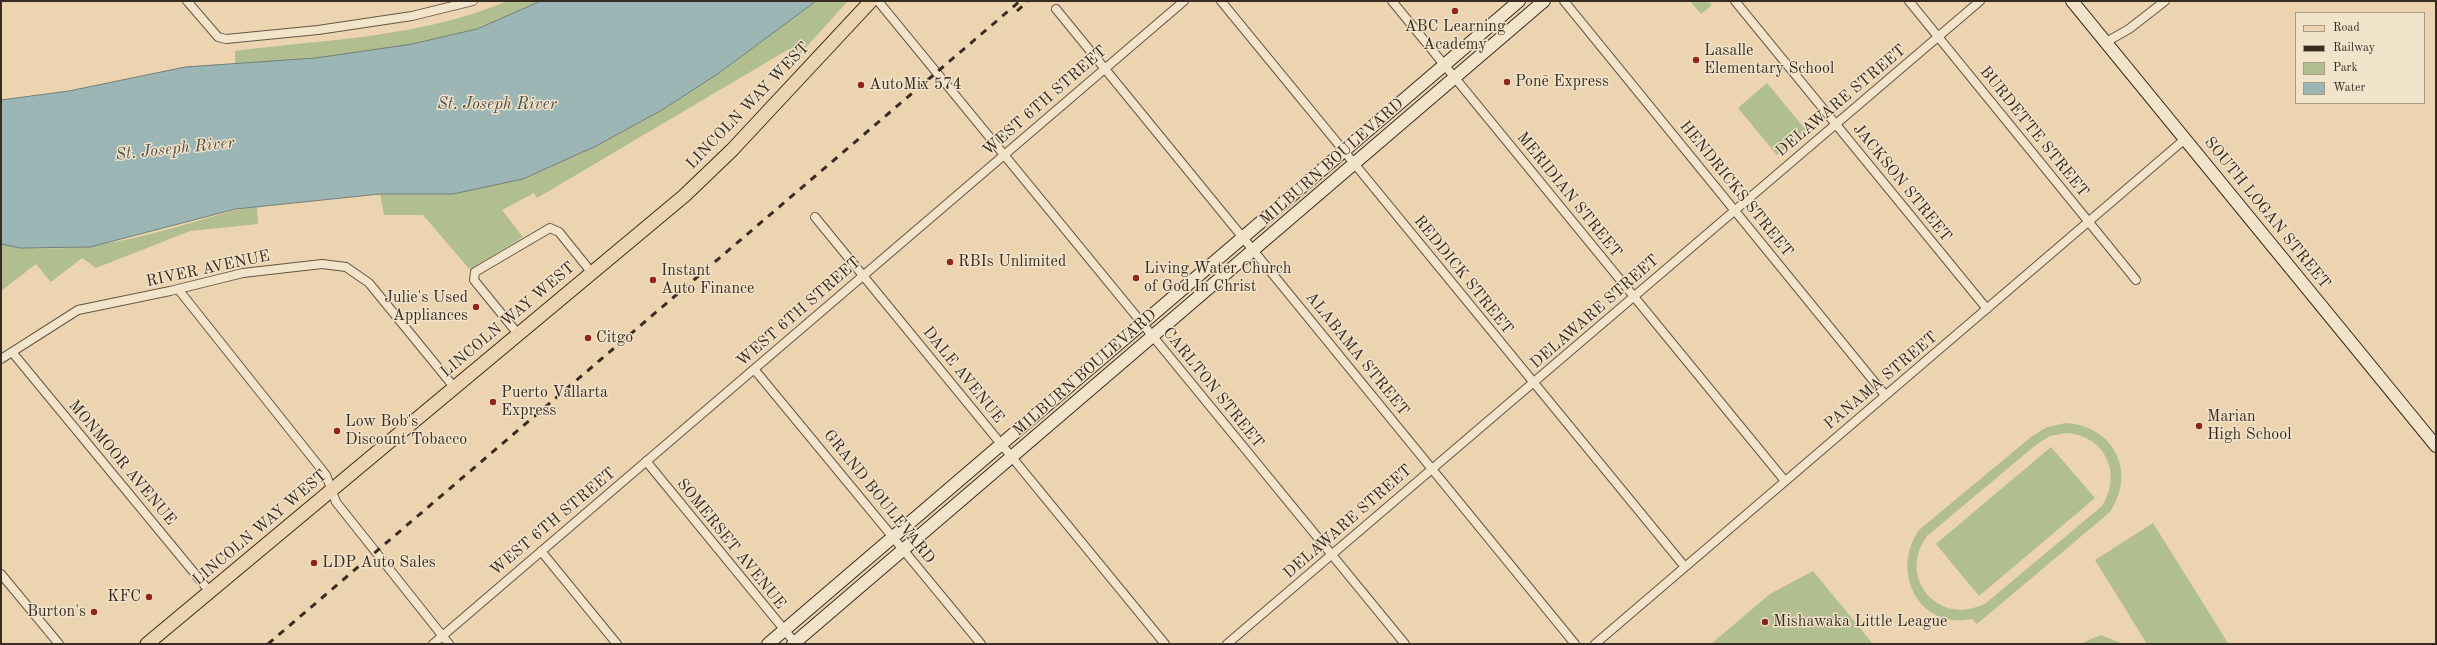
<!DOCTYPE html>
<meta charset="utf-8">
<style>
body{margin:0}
#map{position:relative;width:2437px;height:645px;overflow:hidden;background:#ebd4af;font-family:"Old Standard TT",serif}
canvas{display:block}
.frame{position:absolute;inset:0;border:2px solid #382c22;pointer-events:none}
.legend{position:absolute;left:2295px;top:12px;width:130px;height:92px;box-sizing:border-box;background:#f2e3cb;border:1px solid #a89a87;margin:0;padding:5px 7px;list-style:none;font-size:12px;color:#382c22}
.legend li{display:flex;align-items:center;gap:8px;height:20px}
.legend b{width:20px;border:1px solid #a89a87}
</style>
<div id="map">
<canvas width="2437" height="645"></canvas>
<div class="frame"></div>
<ul class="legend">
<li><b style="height:5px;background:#ebd4af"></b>Road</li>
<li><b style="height:5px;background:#382c22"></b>Railway</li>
<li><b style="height:11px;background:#b1be90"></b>Park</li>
<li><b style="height:11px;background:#9bb6b4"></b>Water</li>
</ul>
</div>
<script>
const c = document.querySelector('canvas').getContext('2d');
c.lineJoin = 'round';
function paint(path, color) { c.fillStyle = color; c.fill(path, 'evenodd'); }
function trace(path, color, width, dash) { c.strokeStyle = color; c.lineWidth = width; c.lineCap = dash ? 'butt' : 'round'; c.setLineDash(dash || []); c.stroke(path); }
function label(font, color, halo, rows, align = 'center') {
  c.font = font + ' "Old Standard TT",serif'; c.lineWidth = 3; c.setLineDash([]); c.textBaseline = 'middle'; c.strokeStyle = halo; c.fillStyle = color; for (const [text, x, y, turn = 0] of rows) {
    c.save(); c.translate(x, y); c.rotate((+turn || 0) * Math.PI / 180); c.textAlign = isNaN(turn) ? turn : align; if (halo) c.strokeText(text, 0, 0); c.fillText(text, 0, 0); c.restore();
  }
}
const green = new Path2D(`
 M507,1H541C520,11 498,22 476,29C400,53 315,60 235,65V51C326,39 421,38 507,1Z
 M816,1H848L798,56L789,49L537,198L534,193L502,210L523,237L477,265L471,271L423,215H384L380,194H453L523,179L596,146L719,73Z
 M1690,1H1708L1712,5L1701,14Z
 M1767,83L1806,130L1777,155L1738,108Z
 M257,207L258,224L190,231L96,268L82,258L51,282L36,264L1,291V244C81,260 160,231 236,210Z
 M2066,423C2114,426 2137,472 2110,512L1977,624L1972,619C1919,630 1890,572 1919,530L2031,437L2047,427ZM2066,433C2105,435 2123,474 2102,506L1986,603C1940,628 1896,578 1927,536L2037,444L2050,436Z
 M2051,447L2095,498L1979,596L1936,544Z
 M2153,523L2228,643L2227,644H2147L2095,560Z
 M1813,571L1873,644H1711L1770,594Z
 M2101,635L2123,644H2079Z`);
const water = new Path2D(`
 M541,1H816L719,73L662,110L596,146L523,179L453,194H380L236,209L90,247L20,248L1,244V100L69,91L185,67L316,58L412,44L477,29Z`);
const street = new Path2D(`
 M187,1L218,37L226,39L318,30L412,16L473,1
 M878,1L1405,644
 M1221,1L1685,567
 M1392,1L1785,481
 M1564,1L1885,395
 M1735,1L1987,309
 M1909,1L2136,280
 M1056,9L1575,644
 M2106,42L2129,29L2165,1
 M815,217L1165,644
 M178,289L326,475L336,502L449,644
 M518,334L474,280L475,272L550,228L559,232L592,273
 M12,352L210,592
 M1,359L78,310L170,291L243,273L322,264L346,267L369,283L454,387
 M754,369L981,644
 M646,461L796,644
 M541,551L617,644
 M1,574L59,644
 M433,644L1184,1
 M1227,644L1980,1
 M1595,644L2185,139`);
const secondary = new Path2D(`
 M2072,1L2436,446
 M768,644L1519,1
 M793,644L1544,1`);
const primary = new Path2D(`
 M147,644L684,196L732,150L871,1`);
const rail = new Path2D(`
 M1017,11L1028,1
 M268,644L1020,1`);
const markers = [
 [1455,11,4,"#8f2418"],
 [1696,60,4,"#8f2418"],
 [1507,82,4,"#8f2418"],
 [861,85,4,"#8f2418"],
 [950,262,4,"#8f2418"],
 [1136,278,4,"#8f2418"],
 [653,280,4,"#8f2418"],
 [476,307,4,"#8f2418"],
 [588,338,4,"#8f2418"],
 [493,402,4,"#8f2418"],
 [2199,426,4,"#8f2418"],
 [337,431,4,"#8f2418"],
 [314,563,4,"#8f2418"],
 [149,597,4,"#8f2418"],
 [94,612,4,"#8f2418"],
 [1765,622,4,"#8f2418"]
];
const poiNames = [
 ["ABC Learning",1455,27,"center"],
 ["Academy",1455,45,"center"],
 ["Lasalle",1704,51],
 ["Elementary School",1704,69],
 ["Ponē Express",1515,82],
 ["AutoMix 574",869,85],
 ["RBIs Unlimited",958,262],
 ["Living Water Church",1144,269],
 ["of God In Christ",1144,287],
 ["Instant",661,271],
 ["Auto Finance",661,289],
 ["Julie's Used",468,298,"right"],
 ["Appliances",468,316,"right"],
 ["Citgo",596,338],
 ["Puerto Vallarta",501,393],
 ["Express",501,411],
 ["Marian",2207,417],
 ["High School",2207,435],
 ["Low Bob's",345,422],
 ["Discount Tobacco",345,440],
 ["LDP Auto Sales",322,563],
 ["KFC",141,597,"right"],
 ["Burton's",86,612,"right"],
 ["Mishawaka Little League",1773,622]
];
const streetNames = [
 ["WEST 6TH STREET",1045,101,-41],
 ["DELAWARE STREET",1841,101,-40],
 ["LINCOLN WAY WEST",748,106,-46],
 ["BURDETTE STREET",2034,132,51],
 ["MILBURN BOULEVARD",1332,162,-41],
 ["JACKSON STREET",1902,183,51],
 ["HENDRICKS STREET",1736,189,51],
 ["MERIDIAN STREET",1569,195,51],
 ["SOUTH LOGAN STREET",2267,213,51],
 ["RIVER AVENUE",208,269,-12],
 ["REDDICK STREET",1463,275,51],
 ["WEST 6TH STREET",799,312,-41],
 ["DELAWARE STREET",1595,312,-41],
 ["LINCOLN WAY WEST",508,320,-40],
 ["ALABAMA STREET",1357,354,51],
 ["MILBURN BOULEVARD",1085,373,-41],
 ["DALE AVENUE",963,375,51],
 ["PANAMA STREET",1881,381,-40],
 ["CARLTON STREET",1213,388,51],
 ["MONMOOR AVENUE",122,463,50],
 ["GRAND BOULEVARD",879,497,51],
 ["WEST 6TH STREET",553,522,-40],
 ["DELAWARE STREET",1348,522,-41],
 ["LINCOLN WAY WEST",260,528,-40],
 ["SOMERSET AVENUE",731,544,51]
];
const waterNames = [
 ["St. Joseph River",497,105],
 ["St. Joseph River",175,149,-6]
];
paint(green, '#b1be90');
paint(water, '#9bb6b4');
trace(water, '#737f7a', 1);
trace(street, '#655645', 10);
trace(secondary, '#382c22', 14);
trace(primary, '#382c22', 15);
trace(street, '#f2e3cb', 8);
trace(secondary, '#f2e3cb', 12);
trace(primary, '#ebd4af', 13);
trace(rail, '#382c22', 3, [7, 7]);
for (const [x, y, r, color] of markers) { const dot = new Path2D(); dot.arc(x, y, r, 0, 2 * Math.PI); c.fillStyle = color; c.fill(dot); trace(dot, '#f2e3cb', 1.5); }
label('16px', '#382c22', '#f2e3cb', poiNames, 'left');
label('16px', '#382c22', '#f2e3cb', streetNames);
label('italic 17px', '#514e46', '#f2e3cb', waterNames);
</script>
